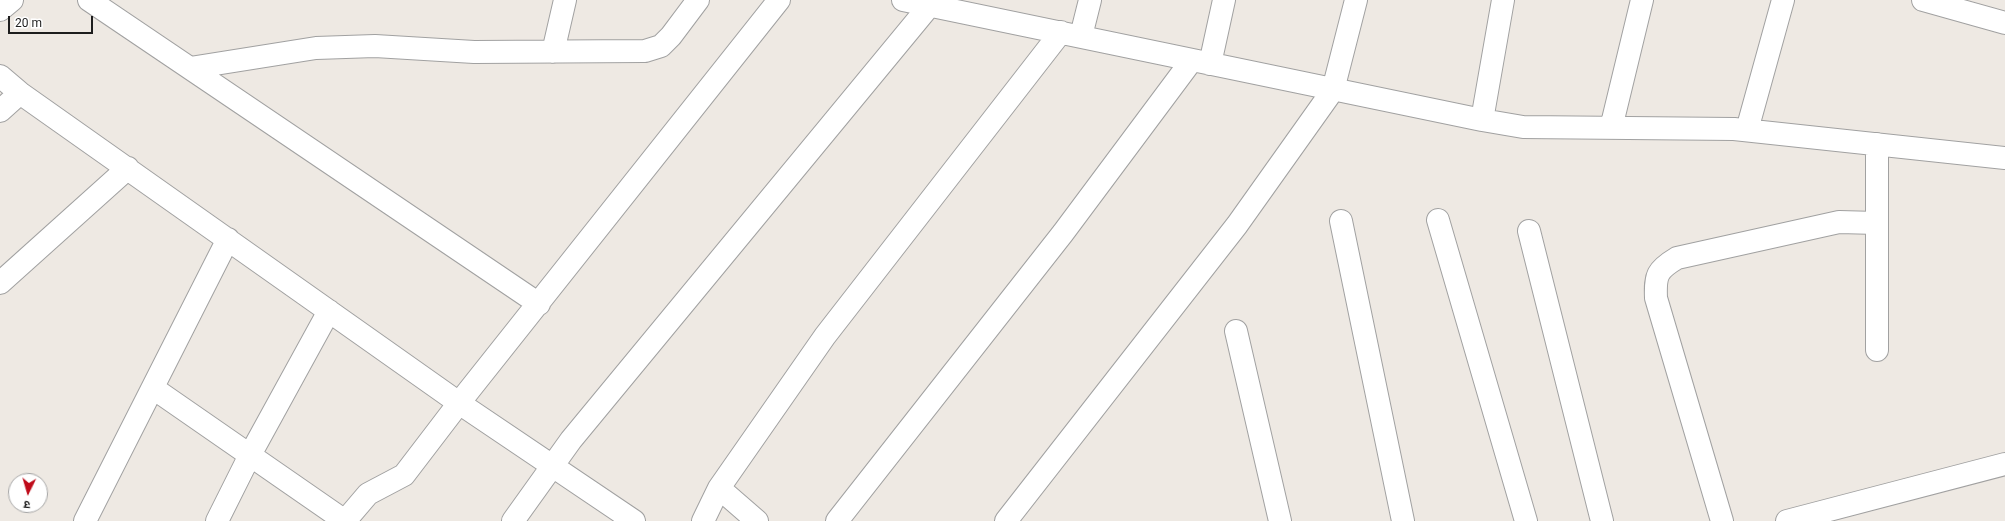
<!DOCTYPE html>
<meta charset="utf-8">
<style>
body{margin:0}
#map{position:relative;width:2005px;height:521px;overflow:hidden;background:#eee9e3;font-family:Roboto,"Noto Sans Devanagari",sans-serif}
canvas{display:block}
.north{position:absolute;left:8px;top:473px;width:40px;height:40px;box-sizing:border-box;background:#fff;border:1px solid #a5a5a5;border-radius:50%;rotate:185deg;font-size:11px;font-weight:700;line-height:16px;text-align:center;color:#1d1d1d}
.north::after{content:'';display:block;margin:auto;width:14px;height:18px;background:#bf0b1a;clip-path:polygon(50% 0,100% 100%,50% 72%,0 100%)}
.scale{position:absolute;left:8px;top:16px;width:85px;height:18px;box-sizing:border-box;border:2px solid #1d1d1d;border-top:0;padding-left:5px;font-size:12px;line-height:14px;white-space:nowrap;color:#1d1d1d;-webkit-text-stroke:3px #fff;paint-order:stroke}
</style>
<div id="map">
<canvas width="2005" height="521"></canvas>
<div class="north">उ</div>
<div class="scale">20 m</div>
</div>
<script>
const c = document.querySelector('canvas').getContext('2d');
c.lineJoin = 'round';
function trace(path, color, width, dash) { c.strokeStyle = color; c.lineWidth = width; c.lineCap = dash ? 'butt' : 'round'; c.setLineDash(dash || []); c.stroke(path); }
const minor = new Path2D(`
 M89,0L539,304
 M903,0L1482,120L1523,127L1734,129L2005,158
 M1923,0L2005,23
 M0,10L12,0
 M1081,36L1090,0
 M553,52L565,0
 M1210,64L1224,0
 M190,68L316,48L375,46L474,52L645,51L661,46L671,36L698,0
 M0,76L20,93L459,403L634,521
 M0,111L20,93
 M1482,120L1503,0
 M1611,128L1642,0
 M1747,130L1783,0
 M1438,220L1526,521
 M1341,221L1403,521
 M1529,231L1602,521
 M0,283L128,168
 M1236,331L1280,521
 M1877,350V144
 M153,388L345,521
 M719,488L757,521
 M85,521L228,239
 M217,521L250,455L329,311
 M345,521L368,494L404,475L459,403L779,0
 M513,521L571,440L930,5
 M703,521L719,488L825,336L1061,32
 M837,521L1063,233L1192,60
 M1006,521L1237,225L1333,90L1356,0
 M1722,521L1656,298C1655,275 1657,270 1677,258L1839,222L1877,223
 M1787,521L2005,464`);
trace(minor, '#a1a1a1', 24);
trace(minor, '#fff', 22);
</script>
